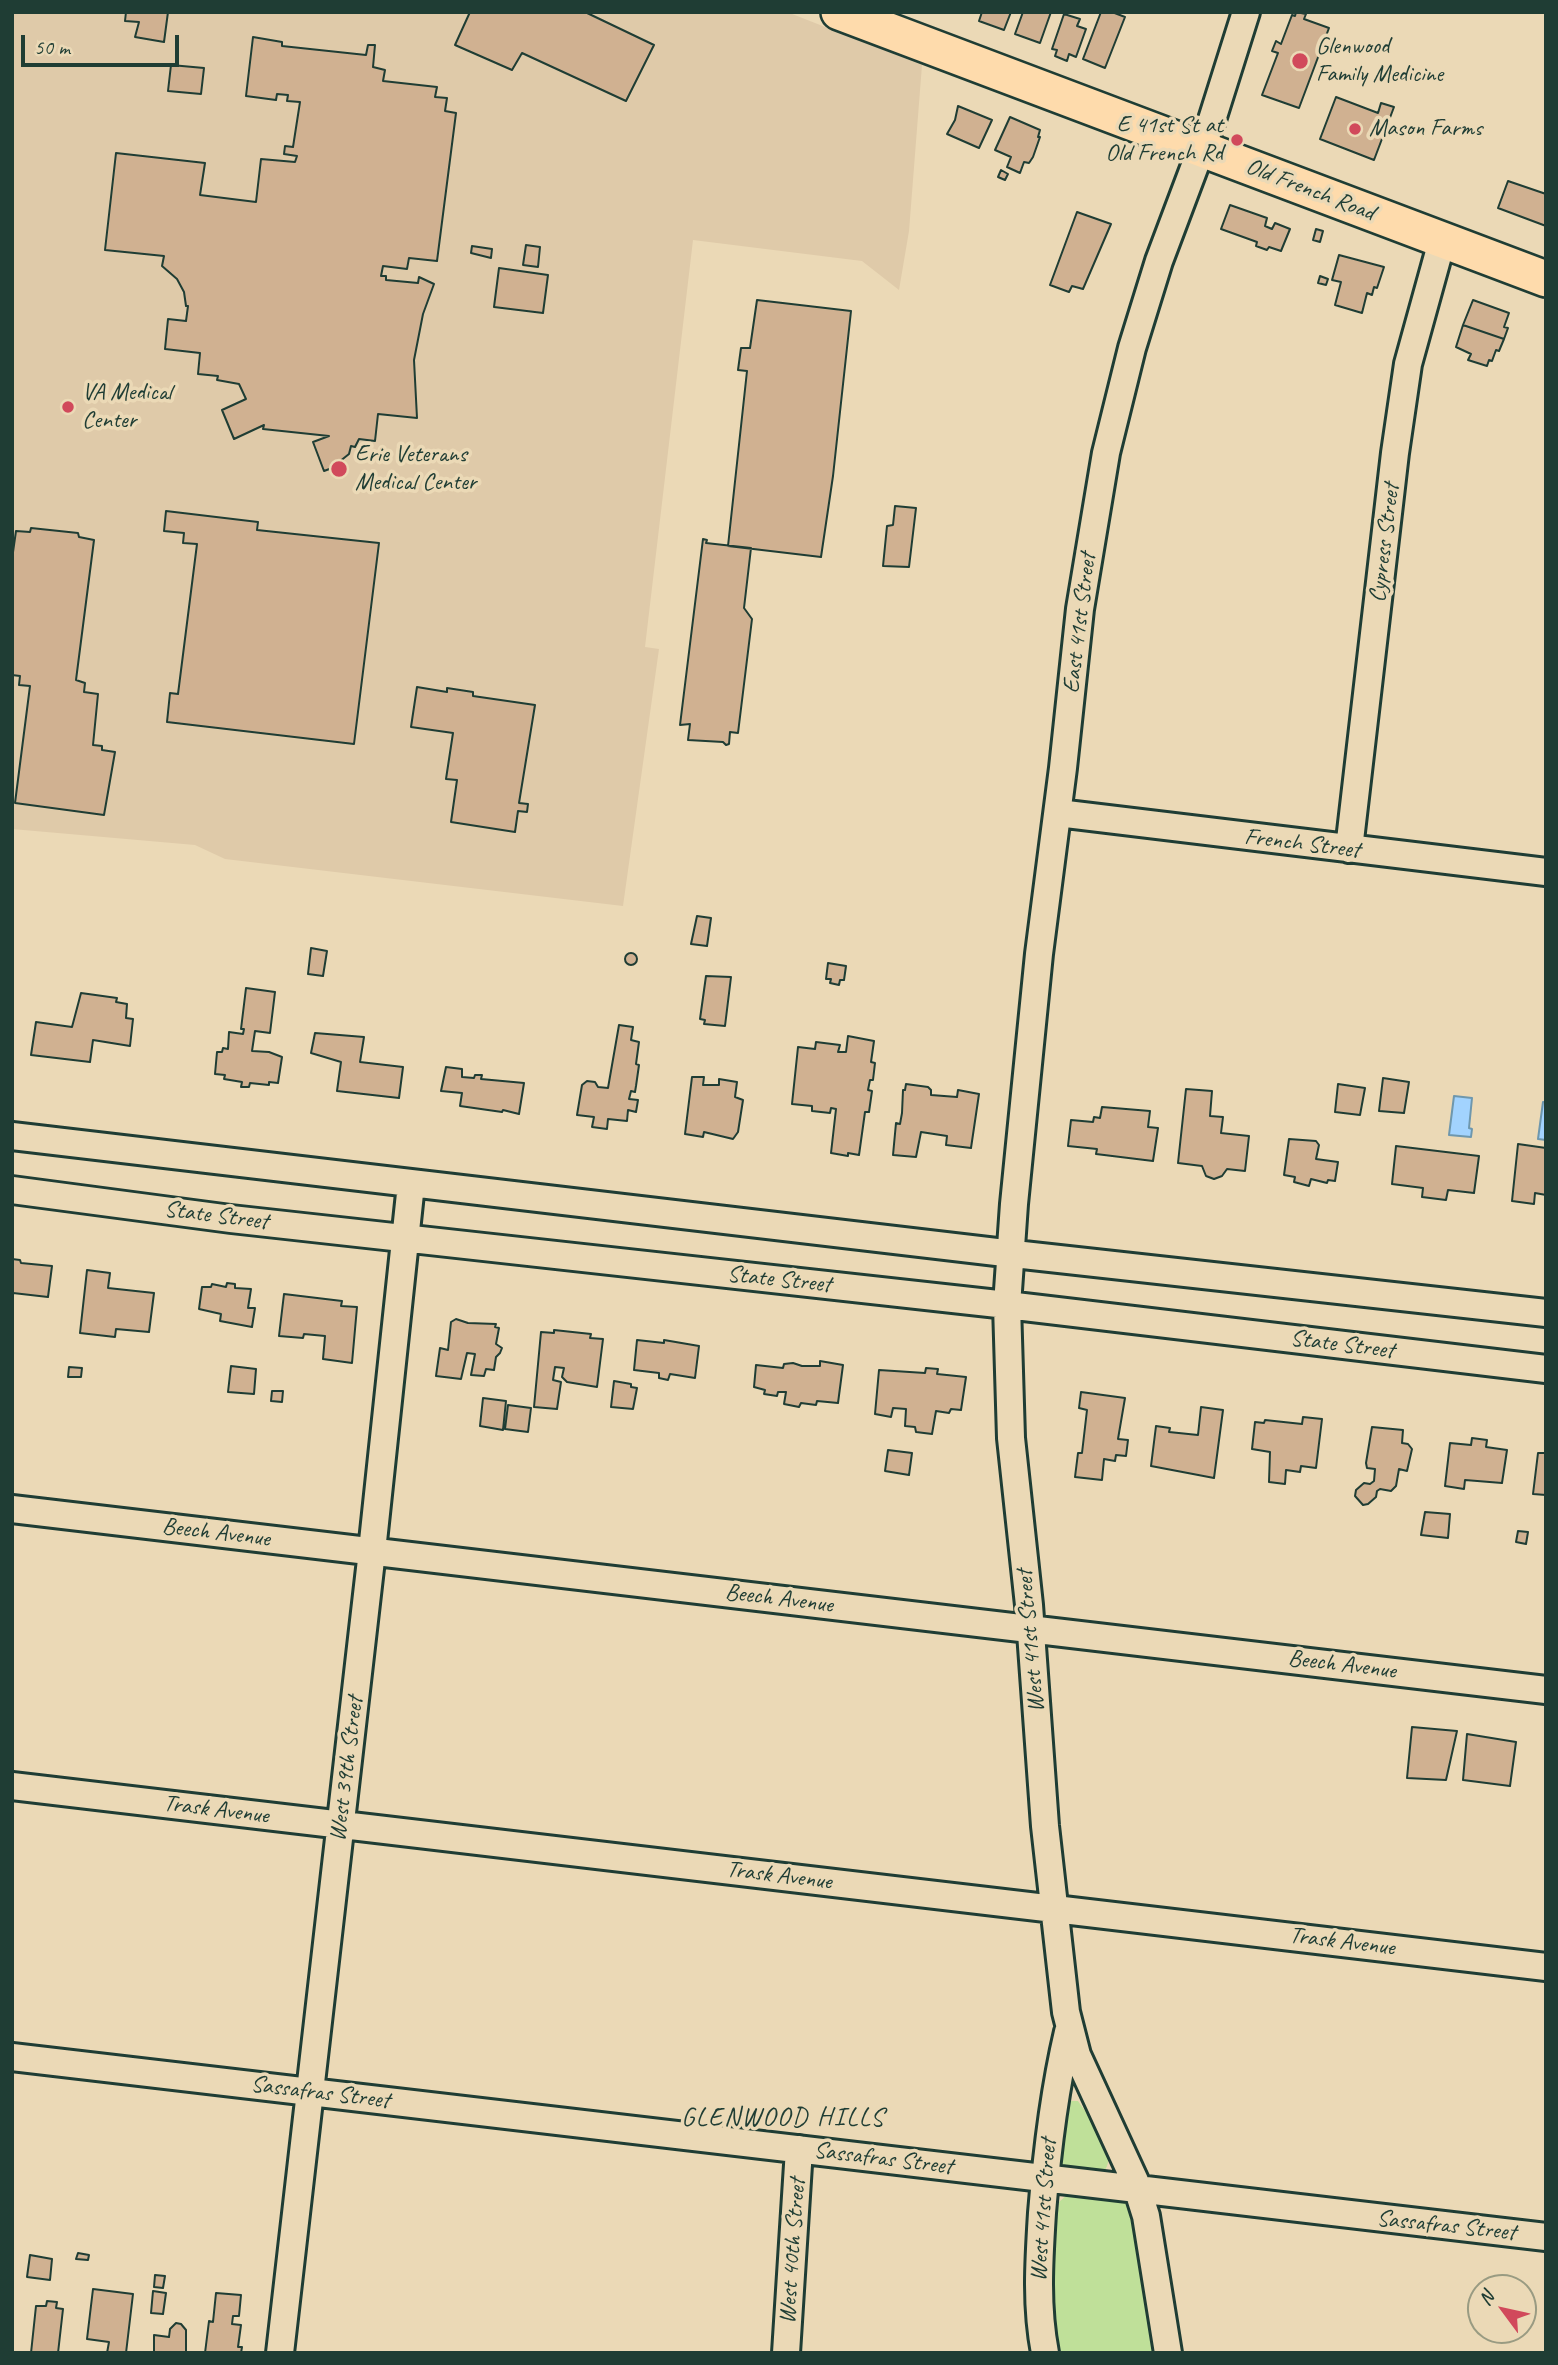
<!DOCTYPE html>
<style>
body{margin:0}
#map{position:relative;width:1558px;height:2365px;overflow:hidden;background:#ebd9b6;font-family:Caveat,sans-serif}
canvas{display:block}
.frame{position:absolute;inset:0;border:14px solid #1f3d34;pointer-events:none}
.north{position:absolute;left:1467px;top:2274px;width:70px;height:70px;box-sizing:border-box;background:#ebd9b6;border:2px solid #999b82;border-radius:50%;rotate:303deg;font-size:19px;font-weight:700;line-height:28px;text-align:center;color:#1f3d34}
.north::after{content:'';display:block;margin:auto;width:24px;height:32px;background:#d1495b;clip-path:polygon(50% 0,100% 100%,50% 72%,0 100%)}
.scale{position:absolute;left:21px;top:35px;width:158px;height:32px;box-sizing:border-box;border:4px solid #1f3d34;border-top:0;padding-left:9px;font-size:21px;line-height:24px;white-space:nowrap;color:#1f3d34;-webkit-text-stroke:5px #ebd9b6;paint-order:stroke}
</style>
<div id="map">
<canvas width="1558" height="2365"></canvas>
<div class="frame"></div>
<div class="north">N</div>
<div class="scale">50 m</div>
</div>
<script>
const c = document.querySelector('canvas').getContext('2d');
c.lineJoin = 'round';
function paint(path, color) { c.fillStyle = color; c.fill(path, 'evenodd'); }
function trace(path, color, width, dash) { c.strokeStyle = color; c.lineWidth = width; c.lineCap = dash ? 'butt' : 'round'; c.setLineDash(dash || []); c.stroke(path); }
function label(font, color, halo, rows, align = 'center') {
  c.font = font + ' Caveat,sans-serif'; c.lineWidth = 7; c.setLineDash([]); c.textBaseline = 'middle'; c.strokeStyle = halo; c.fillStyle = color; for (const [text, x, y, turn = 0] of rows) {
    c.save(); c.translate(x, y); c.rotate((+turn || 0) * Math.PI / 180); c.textAlign = isNaN(turn) ? turn : align; if (halo) c.strokeText(text, 0, 0); c.fillText(text, 0, 0); c.restore();
  }
}
const built = new Path2D(`
 M12,12H787L922,65L909,231L899,290L862,261L693,240L645,647L659,649L623,906L225,859L195,845L12,829Z`);
const green = new Path2D(`
 M1070,2101H1078C1090,2119 1119,2149 1105,2170L1057,2166Z
 M1068,2194L1126,2200L1130,2204L1153,2353H1058L1050,2319L1053,2247L1059,2202Z`);
const water = new Path2D(`
 M1454,1096L1472,1098L1469,1128L1472,1129L1471,1137L1449,1135Z
 M1543,1102H1546V1140L1538,1139Z`);
const building = new Path2D(`
 M126,12H168L164,42L135,37L139,22L125,21Z
 M470,12H585L654,45L626,101L522,53L512,70L455,45Z
 M982,12H1011L1004,30L979,21Z
 M1023,12H1051L1040,43L1015,34Z
 M1101,12H1112L1125,17L1105,68L1083,59Z
 M1296,12L1306,14L1304,19L1329,28L1299,108L1262,95L1278,53L1272,51L1276,41L1281,44L1292,15L1295,16Z
 M1064,14L1080,19L1077,26L1086,29L1076,57L1069,54L1067,61L1055,56L1057,50L1052,49Z
 M253,37L282,42V46L366,55L368,45H375L373,67L385,70L383,81L437,87L435,97L447,98L445,111L456,113L437,261L409,258L407,269L383,266L381,276H386V280L418,283L419,277L434,284L423,314L414,360L417,418L378,414L375,441L359,439L355,447L351,446L349,454L339,462L340,465L324,471L313,442L329,436L263,429L264,425L234,439L222,410L246,399L239,384L217,380L218,376L198,374L200,353L165,349L168,319L186,321L188,306H186L184,292L177,279L162,266L164,256L105,250L116,153L205,163L200,195L256,202L261,159L295,162L297,156L284,154L285,146L293,147L300,102L287,101L288,95L277,94L276,100L246,96Z
 M171,65L204,68L201,94L168,91Z
 M1336,97L1378,113L1381,103L1394,107L1374,160L1320,139Z
 M958,106L992,120L979,148L947,134L955,120Z
 M1010,117L1040,130L1038,137H1040L1033,157L1029,163L1024,162L1020,173L1007,167L1011,157L995,150Z
 M1001,170L1008,174L1005,180L998,177Z
 M1508,181L1546,194V226L1498,208Z
 M1230,205L1267,218L1265,226L1272,229L1275,223L1290,229L1281,251L1269,247L1267,250L1256,246L1257,242L1221,229Z
 M1077,212L1111,224L1083,289L1072,286L1069,292L1050,285Z
 M1316,229L1323,231L1320,242L1313,240Z
 M526,245L540,247L538,267L523,265Z
 M472,246L492,249L491,258L471,253Z
 M1339,255L1384,267L1377,288L1374,287L1372,295L1367,293L1362,313L1335,305L1341,282L1332,280Z
 M499,268L548,275L543,313L494,307Z
 M1320,276L1328,279L1326,285L1318,283Z
 M757,300L851,311L833,476L821,557L728,546L747,371L738,370L741,348H750Z
 M1473,300L1509,313L1504,327L1508,328L1504,339L1463,325Z
 M1463,325L1504,339L1499,351L1496,350L1492,361L1489,360L1487,366L1468,360L1471,354L1456,347Z
 M66,401L71,402L69,412H64Z
 M895,506L916,508L909,567L883,566L887,526L893,525Z
 M166,511L258,522L257,530L379,543L354,744L167,722L170,693L178,694L197,544L183,543L184,533L164,531Z
 M31,528L78,533L79,537L94,540L76,680L85,683L84,692L98,694L93,745L102,746V750L115,752L104,815L15,803L30,686L19,685L20,676L12,675V559L16,531L30,532Z
 M703,539L707,540L706,543L751,548L744,608L752,619L738,733L730,732L729,744L726,745L723,742L688,740L690,724L680,725Z
 M417,687L447,692V688L473,692V696L535,705L519,803L528,804L527,812L518,811L515,832L451,822L457,780L446,779L453,733L411,727Z
 M697,916L711,918L707,946L691,944Z
 M311,948L327,951L323,976L308,974Z
 M625 959a6 6 0 1 1 12 0a6 6 0 1 1-12 0Z
 M828,963L846,966L844,980H840L839,985L830,983L831,979H826Z
 M706,976L731,977L725,1026L704,1024L705,1020L700,1019Z
 M246,988L275,992L270,1033L255,1031L252,1051L269,1052L282,1057L278,1083L269,1082V1085L250,1083L249,1087H241L242,1082L224,1079L225,1075L215,1074L217,1052H222L223,1048L228,1049L229,1032L243,1034L244,1029H241Z
 M81,993L117,998L116,1002L127,1004L126,1018L133,1019L130,1046L93,1040L90,1062L31,1055L36,1022L72,1027Z
 M619,1025L633,1027L631,1040L639,1042L636,1064L639,1065L636,1086L635,1092L631,1091L629,1099L638,1100L636,1112L628,1110L627,1121L608,1119L607,1129L592,1127L594,1117L577,1115L582,1085L587,1081L595,1082L598,1087L608,1088Z
 M315,1033L364,1037L360,1062L403,1067L399,1098L337,1091L341,1062L311,1053Z
 M848,1036L874,1041L871,1062L875,1063L873,1080H870L868,1090L872,1091L869,1112H865L859,1155L848,1153V1156L831,1153L836,1109L831,1108L830,1113L812,1111V1106L792,1104L798,1047L815,1049L816,1042L840,1045L838,1052H846Z
 M446,1067L462,1069V1077L474,1078L475,1075H482L481,1079L524,1083L519,1114L503,1110L502,1112L460,1106L462,1093L441,1091Z
 M692,1077H704L703,1085H719V1079L737,1082L735,1097L743,1100L738,1132L733,1139L704,1132L703,1137L685,1134Z
 M1383,1078L1409,1082L1404,1113L1379,1111Z
 M906,1084L928,1087L931,1090V1095L957,1097L958,1090L979,1094L971,1148L946,1145L947,1136L921,1132L916,1157L893,1155L896,1123L900,1124L902,1113L903,1090H905Z
 M1338,1084L1365,1088L1360,1115L1335,1112Z
 M1186,1089L1212,1091L1210,1116L1223,1117L1221,1133L1249,1136L1245,1171L1227,1169L1222,1176L1214,1179L1206,1176L1202,1166L1178,1163Z
 M1102,1107L1150,1111L1148,1127L1158,1128L1153,1161L1096,1154L1097,1149L1068,1146L1071,1120L1093,1122L1094,1117L1100,1118Z
 M1289,1139L1316,1141L1319,1145L1316,1159L1338,1162L1335,1181L1328,1180L1327,1183L1311,1179L1309,1186L1294,1182L1295,1177L1284,1175Z
 M1518,1144L1546,1148V1195L1535,1193L1534,1204L1512,1201Z
 M1396,1146L1479,1156L1474,1193L1448,1190L1446,1200L1422,1197L1423,1188L1392,1184Z
 M12,1259L20,1260L21,1263L52,1266L48,1297L13,1293L12,1296Z
 M87,1270L110,1273L108,1288L154,1293L149,1332L116,1329L115,1337L80,1333Z
 M227,1283L235,1284V1288L251,1289L248,1308H255L252,1327L220,1321L221,1314L199,1309L202,1287H211L212,1284L226,1287Z
 M284,1294L342,1301L341,1306L357,1307L352,1363L323,1359L325,1336L304,1334L303,1338L279,1336Z
 M456,1319L468,1323L496,1324L495,1327L499,1328L496,1344L502,1348L500,1353L496,1357L494,1370L486,1369L484,1376L471,1375L475,1354L467,1353L461,1379L436,1376L440,1348L448,1350L451,1322Z
 M554,1330L591,1334L590,1338L603,1339L597,1387L567,1382L562,1377L564,1368L555,1367L553,1380L561,1382L557,1409L534,1407L541,1332L554,1333Z
 M637,1340L664,1343V1340L699,1346L695,1378L670,1374L668,1380L659,1378V1373L634,1370Z
 M820,1361L843,1365L838,1403L817,1401L816,1405L801,1403L799,1407L784,1404L786,1392H778L777,1396L764,1394L765,1390L754,1387L756,1365L783,1368L784,1364L793,1363L802,1366H820Z
 M231,1366L256,1369L254,1394L228,1392Z
 M69,1367L82,1368L81,1377H68Z
 M926,1368L938,1369L937,1374L966,1377L961,1410L951,1409L949,1413L936,1411L932,1434L916,1432L915,1427L905,1426L906,1409L893,1408L891,1417L875,1414L879,1370L925,1373Z
 M614,1381L631,1384V1387L637,1388L633,1409L611,1407Z
 M272,1391H283L282,1402L271,1401Z
 M1081,1392L1125,1398L1118,1439L1128,1440L1126,1456L1116,1455L1115,1461L1104,1459L1102,1480L1075,1477L1078,1453H1082L1087,1410L1079,1408Z
 M483,1398L506,1401L503,1430L480,1426Z
 M508,1405L531,1408L528,1432L505,1429Z
 M1201,1407L1223,1410L1214,1478L1151,1466L1156,1426L1170,1428L1169,1432L1198,1435Z
 M1303,1417L1322,1419L1316,1468L1301,1466L1300,1472L1286,1470L1285,1484L1269,1482L1270,1452L1252,1449L1255,1422L1264,1423L1265,1420L1302,1424Z
 M1372,1427L1403,1430L1402,1443L1408,1444L1412,1449L1407,1471L1399,1469L1396,1486L1391,1491L1380,1489L1377,1491L1376,1497L1368,1504L1363,1505L1355,1496L1356,1490L1364,1483L1370,1484L1374,1481L1375,1469L1367,1468L1366,1463Z
 M1472,1438L1487,1440L1486,1447L1507,1450L1502,1483L1465,1480L1464,1489L1445,1486L1450,1443L1471,1445Z
 M888,1450L912,1453L909,1475L885,1471Z
 M1538,1453H1546V1495L1533,1494Z
 M1425,1512L1450,1514L1448,1538L1421,1535Z
 M1518,1531L1528,1532L1526,1544L1516,1542Z
 M1412,1727L1457,1731L1446,1780L1407,1778Z
 M1467,1734L1516,1742L1510,1786L1463,1780Z
 M78,2253L89,2255L88,2260L76,2259Z
 M30,2255L52,2259L50,2280L27,2277Z
 M155,2275L165,2276L163,2288L154,2287Z
 M93,2289L133,2294L126,2353H107L109,2342L87,2339Z
 M153,2291L166,2293L163,2314L151,2313Z
 M216,2293L241,2295L239,2316H233L232,2324L241,2325L238,2347H242L241,2353H205L209,2321L213,2322Z
 M47,2301L57,2302L56,2308L63,2309L58,2353H31L36,2306H46Z
 M176,2323L181,2324L186,2330V2353H154V2335L169,2337L170,2329Z`);
const minor = new Path2D(`
 M1058,813L1546,872
 M1349,849L1395,453L1408,364L1442,241
 M12,1136L1005,1253L1546,1313
 M12,1190L231,1219L1007,1305L1546,1369
 M12,1509L1546,1690
 M12,1786L1546,1967
 M12,2057L1546,2237
 M280,2353L372,1551L411,1184
 M786,2353L799,2149
 M1045,2353C1036,2306 1039,2261 1042,2213C1047,2151 1054,2092 1068,2032
 M1168,2353L1146,2216L1135,2181L1077,2055L1066,2012L1045,1826L1029,1605L1011,1438L1007,1305L1014,1204L1039,954L1063,768L1080,609L1106,453L1132,348L1159,261L1211,123L1246,12`);
const major = new Path2D(`
 M839,12L1546,279`);
const markers = [
 [1300,61,9,"#d1495b"],
 [1355,129,7,"#d1495b"],
 [1237,140,7,"#d1495b"],
 [68,407,7,"#d1495b"],
 [339,469,9,"#d1495b"]
];
const poiNames = [
 ["Glenwood",1316,47],
 ["Family Medicine",1316,75],
 ["E 41st St at",1223,126,"right"],
 ["Old French Rd",1223,154,"right"],
 ["Mason Farms",1369,129],
 ["VA Medical",82,393],
 ["Center",82,421],
 ["Erie Veterans",355,455],
 ["Medical Center",355,483]
];
const streetNames = [
 ["Old French Road",1310,190,21],
 ["Cypress Street",1385,543,-83],
 ["East 41st Street",1080,623,-83],
 ["French Street",1302,844,7],
 ["State Street",216,1216,7],
 ["State Street",779,1280,6],
 ["State Street",1342,1345,7],
 ["Beech Avenue",216,1533,7],
 ["Beech Avenue",779,1599,7],
 ["West 41st Street",1031,1641,-95],
 ["Beech Avenue",1342,1665,7],
 ["West 39th Street",347,1769,-83],
 ["Trask Avenue",216,1810,7],
 ["Trask Avenue",779,1876,7],
 ["Trask Avenue",1342,1942,7],
 ["Sassafras Street",320,2093,7],
 ["Sassafras Street",883,2159,7],
 ["West 41st Street",1044,2210,-86],
 ["Sassafras Street",1446,2226,6],
 ["West 40th Street",793,2251,-86]
];
const neighbourhoodNames = [
 ["GLENWOOD HILLS",783,2118]
];
paint(built, '#dfcaa9');
paint(green, '#bfe099');
paint(water, '#a2d3fe');
trace(water, '#6e97ad', 2);
paint(building, '#d0b191');
trace(building, '#1f3d34', 2);
trace(minor, '#1f3d34', 32);
trace(major, '#1f3d34', 40);
trace(minor, '#ebd9b6', 26);
trace(major, '#fedbac', 35);
for (const [x, y, r, color] of markers) { const dot = new Path2D(); dot.arc(x, y, r, 0, 2 * Math.PI); c.fillStyle = color; c.fill(dot); trace(dot, '#ebd9b6', 2.5); }
label('24px', '#1f3d34', '#ebd9b6', poiNames, 'left');
label('24px', '#1f3d34', '#ebd9b6', streetNames);
c.letterSpacing = '2px';
label('26px', '#1f3d34', '#ebd9b6', neighbourhoodNames);
c.letterSpacing = '0px';
</script>
